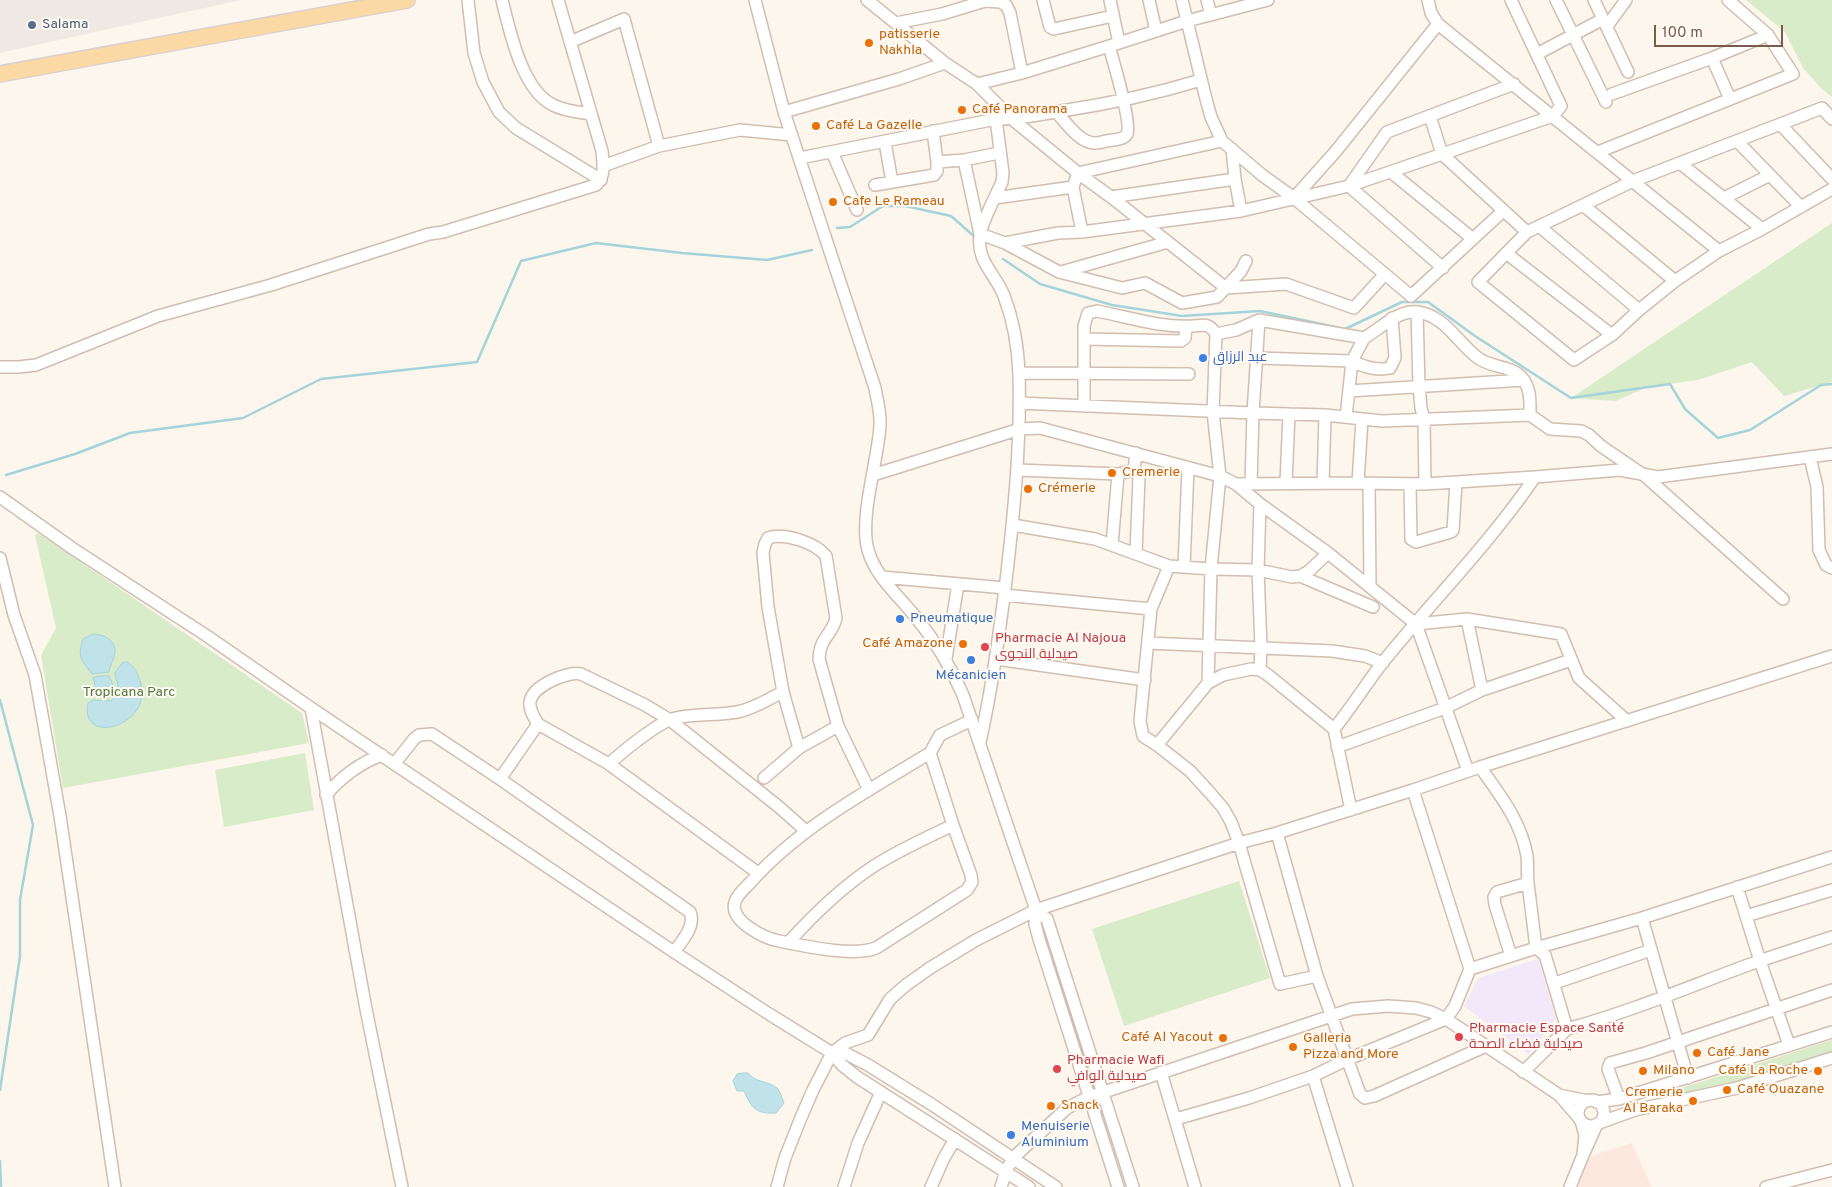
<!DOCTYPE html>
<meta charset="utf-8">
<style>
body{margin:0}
#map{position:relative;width:1832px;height:1187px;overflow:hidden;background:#fdf6ec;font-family:Overpass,sans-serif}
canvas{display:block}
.scale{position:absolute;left:1654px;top:25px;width:129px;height:22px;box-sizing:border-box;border:2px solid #7a5c4d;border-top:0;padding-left:6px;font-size:15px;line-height:18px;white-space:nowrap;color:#7a5c4d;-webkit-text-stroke:4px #fffaf3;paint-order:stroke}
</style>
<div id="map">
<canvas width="1832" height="1187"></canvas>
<div class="scale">100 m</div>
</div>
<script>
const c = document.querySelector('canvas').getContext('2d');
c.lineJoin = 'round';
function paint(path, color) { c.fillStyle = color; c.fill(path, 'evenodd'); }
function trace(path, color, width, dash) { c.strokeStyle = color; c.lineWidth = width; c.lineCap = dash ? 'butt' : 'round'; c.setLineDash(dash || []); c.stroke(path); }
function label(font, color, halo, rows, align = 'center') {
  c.font = font + ' Overpass,Cairo,sans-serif'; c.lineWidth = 4; c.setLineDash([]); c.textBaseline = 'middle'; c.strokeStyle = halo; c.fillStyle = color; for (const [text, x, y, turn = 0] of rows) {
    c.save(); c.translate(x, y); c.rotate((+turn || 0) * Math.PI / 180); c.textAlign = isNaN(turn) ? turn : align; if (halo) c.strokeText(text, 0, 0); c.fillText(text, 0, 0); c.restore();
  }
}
const commercial = new Path2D(`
 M1632,1143L1652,1187H1578L1589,1157Z`);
const industrial = new Path2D(`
 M0,0H241L0,53Z`);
const education = new Path2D(`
 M1538,959L1556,1018L1529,1055L1464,1006L1478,978Z`);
const green = new Path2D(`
 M1746,0H1832V97L1823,90L1803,68L1785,32Z
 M1832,223V382L1784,396L1752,362L1698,380L1647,387L1616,401L1571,398Z
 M38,533L302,713L309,743L63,788L41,655L56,628L35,535Z
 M305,753L314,810L224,827L215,770Z
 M1239,881L1270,978L1124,1026L1092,929Z
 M1832,1040V1054L1720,1087L1673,1096L1672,1091Z`);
const water = new Path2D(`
 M94,634C105,635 116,640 115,653C114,660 110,665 109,672L92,674C81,659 77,658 83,639Z
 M127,662C136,667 138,675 141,684C152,726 79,747 88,703L93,700L111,701C122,689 117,686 115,673L122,663Z
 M99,676H109C113,685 117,690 109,698C93,697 98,690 93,678Z
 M748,1073C755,1083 767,1080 777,1088C780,1091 782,1098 784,1103L776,1113C756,1114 752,1109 744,1091H737L733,1081L737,1074Z`);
const stream = new Path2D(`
 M837,228L850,227L883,206H905L951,216L976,238
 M1003,259L1040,284L1112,305L1182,316L1260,311L1345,329L1402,302H1428L1475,336L1571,398L1670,384L1685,409L1718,438L1750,430L1821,385L1832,384
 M6,475L75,454L130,433L243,418L321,379L477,362L521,261L596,243L682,253L767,260L812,250
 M0,700L33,825L20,900V956L0,1090
 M0,1161L1,1187`);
const minor = new Path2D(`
 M468,0L474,53L483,82L499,112L516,128L601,180
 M502,0C510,32 522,90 553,105C564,111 578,112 591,114
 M755,0L784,112L875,388C877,400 881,413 880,426C878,460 859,518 868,550C875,576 898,595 914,615C935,640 950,665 963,695L1036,910L1035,924L1039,939L1118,1187
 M867,0L945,63L977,84L1012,119L1078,173L1111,197L1226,288L1286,284L1354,308L1385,274
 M1043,0L1050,27L1054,29L1113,16
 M1110,0L1119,43
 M1149,0L1156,31
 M1182,0L1205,95L1211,117L1222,141L1262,175L1294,198L1411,296L1503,211
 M1207,0L1211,15
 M1428,0L1431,13L1438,24L1719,251
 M1556,0L1606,102
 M1594,0L1628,72
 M896,23L942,14L985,1L1000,2L1006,5L1010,13L1022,73
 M1607,26L1626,0
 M570,42L624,19L659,146
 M1537,54L1603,19
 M1712,58L1730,99
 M977,84L1022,73L1119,43L1187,21L1268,0
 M1612,94L1712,58L1768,35
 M784,112L899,79L945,63
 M1056,112C1066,122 1079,143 1095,143C1098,143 1103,142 1106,141C1112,140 1124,140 1127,134C1132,124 1113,60 1109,46
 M1430,116L1442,154L1527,232
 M1832,119L1822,108L1633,181L1527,232L1478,282L1574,360L1612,335L1639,310L1675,281L1719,251L1762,229L1832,189
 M1780,124L1832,179
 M1737,141L1801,207
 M885,142L892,182
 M1232,149L1235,179L1241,211
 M832,152L857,210
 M1598,152L1793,74L1768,35L1728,0
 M800,158L996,119
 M964,160L980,234L1005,243L1058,233L1082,232L1241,211L1349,186L1553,116L1561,106L1511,0
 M937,162L964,160L999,153
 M1680,163L1762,229
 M603,166L659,146L740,130L792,135
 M1391,172L1473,239
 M875,185L934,175L937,171V162L933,131
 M1111,197L1235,179
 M995,198L1073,187
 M1294,198L1336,151L1438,24
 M1724,198L1770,175
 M1583,205L1675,281
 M1539,226L1639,310
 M1082,232L1073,187L1078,173L1222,141
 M1005,243L1059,272L1122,288L1145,283L1182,303L1217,297L1241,271L1246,261
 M1506,253L1612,335
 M1443,268L1349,186L1387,132L1514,84
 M1061,272L1168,242
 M1417,312L1419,386L1421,408L1424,420L1425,484
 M1216,334L1236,330L1259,320L1364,338C1380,329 1399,309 1418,312C1445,316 1458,343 1478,358C1491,368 1511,365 1522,378C1531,388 1530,402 1530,415L1550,429L1581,431L1589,435L1601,446L1645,476L1783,599
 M1085,339L1181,341L1185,338L1186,326
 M1257,358L1352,361C1364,367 1377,371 1390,368L1395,358L1392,318
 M0,367H19L36,365L158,316L271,285L429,234L443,232L596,185C606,175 603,164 602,151L558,0
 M1019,373L1189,374
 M1349,391L1524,380
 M1019,403L1253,413L1325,415L1382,421L1530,415
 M1084,406V326L1088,313L1097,311C1128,317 1161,328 1193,326C1205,325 1209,323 1216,334L1213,412L1220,476L1211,569L1208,683
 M1346,417L1352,361L1364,338
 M1810,457L1817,487L1819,550L1826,565L1832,568
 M1018,470L1118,474L1134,470L1136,453
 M1134,470L1139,477L1136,553
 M873,475L1020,429L1040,428L1220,476L1236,484L1260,504L1328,553L1416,624L1468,771
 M1286,483L1289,414
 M1323,483L1325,415
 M1358,483L1362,419
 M1369,483L1370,586
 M1236,484L1358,483L1425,484L1535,477
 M1251,484L1253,413L1259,320
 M1410,484L1411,539L1416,542L1451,532L1453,530L1456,483
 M0,497L72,548L207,636L311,708L674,952L769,1014L832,1053L842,1065L857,1077L1029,1187
 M1013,525L1095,539L1169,566
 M1112,545L1118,474
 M0,558L14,615L35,675L60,816L115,1187
 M1184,567L1188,468
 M1300,576L1373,607
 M882,577L1005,588
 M1004,595L1151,609
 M1467,619L1482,690
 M1416,624L1467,619L1561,634L1579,678L1627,721
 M1148,643L1332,651L1365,656L1383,663
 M946,659L958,584
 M996,659L1145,680
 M1260,670L1261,647L1258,570L1260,504
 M311,708L366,1009L402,1187
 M538,724L609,764L758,873
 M1334,729C1351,708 1366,684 1383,662C1433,600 1490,543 1535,477L1620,470L1658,477L1832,454
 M980,742C992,689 999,635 1006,581C1014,512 1021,444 1019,374C1018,347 1014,322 1004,296C996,274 976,262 980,235C982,222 996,195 1002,182L1003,173L996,119C1018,119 1039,115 1061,111C1108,104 1155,94 1201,80
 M1157,745L1208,683L1223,675L1251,669L1260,670L1268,675L1334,729L1351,810
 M1337,747L1445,708L1482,690L1571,660
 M799,748L783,692L768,607L763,553L765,544L768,538C784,532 816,543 826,556L836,618C832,636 820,636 819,659L838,726L869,790
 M930,753L953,825L971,875L972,882L967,890L876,948C852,957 805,946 779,941C764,938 729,921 735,902C737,895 744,889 749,884C798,828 867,791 930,753L940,735L972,720
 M395,763L414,739L419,735L432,734L500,779L690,912C696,926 682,941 674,952
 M609,764C622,752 655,725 672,719C692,713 716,716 737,712C754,709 768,699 783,692
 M1480,767C1500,795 1521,821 1527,856C1528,865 1527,874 1528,883
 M764,778L799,748L838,726
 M500,779L538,724C534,717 529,710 530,702C532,686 567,671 581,674L645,705L670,720L779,807L806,831
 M326,795C340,778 361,762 382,755
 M1277,833L1317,976L1360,1094L1365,1098L1374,1096L1486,1046
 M1737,887L1760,961L1789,1045
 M1036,910L1047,919L1133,1187
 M1746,916L1832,890
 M1642,918L1688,1078
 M788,943C814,914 842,887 874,866C899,850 926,838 953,825
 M1511,956L1495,905L1494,897L1497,892L1528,883L1536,948L1545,955L1567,1029L1523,1072
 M1470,969L1536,948L1642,918L1832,857
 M1317,976L1280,984L1239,843L1231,822L1223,808L1211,794L1190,771L1157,745L1143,736L1140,721L1151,609L1169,566L1211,569L1258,570L1292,577L1300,576L1309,571L1328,553
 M1555,983L1651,950
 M1567,1029C1633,1011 1695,984 1759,961C1783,953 1808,945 1832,937
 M832,1053H845L868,1065L931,1104L1056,1187
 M1161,1072L1195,1187
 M1313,1076L1347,1187
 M1619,1099L1608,1069L1610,1063L1646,1053L1832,990
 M1578 1113a13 13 0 1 1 26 0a13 13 0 1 1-26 0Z
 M1596,1102L1619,1099L1832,1032
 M1579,1118L1559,1095L1588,1101
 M1176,1119L1249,1098L1313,1076L1346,1060L1446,1019L1455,1006L1470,969L1413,790
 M1581,1121L1585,1135L1583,1155L1597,1124
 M1599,1123L1635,1110L1737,1088L1832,1058
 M777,1187L785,1158L800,1120L813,1090L832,1053L845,1043L868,1035L890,999L906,985L930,968L976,940L1036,910L1239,843L1277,833L1413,790L1480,767L1832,656
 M844,1187L858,1143L881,1092
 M931,1187L944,1158L955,1139
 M1001,1187L1006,1171L1013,1158L1067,1108L1089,1097L1352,1009L1388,1006L1416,1008L1431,1012L1446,1019L1559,1095
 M1570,1187L1583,1155
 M1766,1187L1832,1170`);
const major = new Path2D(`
 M0,74L407,0`);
const markers = [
 [32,25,5,"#5c6f8a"],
 [869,43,5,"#e8710a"],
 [962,110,5,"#e8710a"],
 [816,126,5,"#e8710a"],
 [833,202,5,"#e8710a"],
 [1203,358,5,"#3f7fe0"],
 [1112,473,5,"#e8710a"],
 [1028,489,5,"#e8710a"],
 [900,619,5,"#3f7fe0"],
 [963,644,5,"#e8710a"],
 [985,647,5,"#e0444e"],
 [971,660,5,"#3f7fe0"],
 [1459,1037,5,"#e0444e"],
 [1223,1038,5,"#e8710a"],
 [1293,1047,5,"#e8710a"],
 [1697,1053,5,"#e8710a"],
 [1057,1069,5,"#e0444e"],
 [1643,1071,5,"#e8710a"],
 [1818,1071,5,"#e8710a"],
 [1727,1090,5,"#e8710a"],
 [1693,1101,5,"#e8710a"],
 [1051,1106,5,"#e8710a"],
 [1011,1135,5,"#3f7fe0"]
];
const serviceNames = [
 ["Salama",42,25]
];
const foodNames = [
 ["patisserie",879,35],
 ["Nakhla",879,51],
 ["Café Panorama",972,110],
 ["Café La Gazelle",826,126],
 ["Cafe Le Rameau",843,202],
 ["Cremerie",1122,473],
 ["Crémerie",1038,489],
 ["Café Amazone",953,644,"right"],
 ["Café Al Yacout",1213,1038,"right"],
 ["Galleria",1303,1039],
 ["Pizza and More",1303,1055],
 ["Café Jane",1707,1053],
 ["Milano",1653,1071],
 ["Café La Roche",1808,1071,"right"],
 ["Café Ouazane",1737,1090],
 ["Cremerie",1683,1093,"right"],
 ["Al Baraka",1683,1109,"right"],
 ["Snack",1061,1106]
];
const shopNames = [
 ["عبد الرزاق",1213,358],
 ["Pneumatique",910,619],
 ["Mécanicien",971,676,"center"],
 ["Menuiserie",1021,1127],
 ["Aluminium",1021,1143]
];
const healthNames = [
 ["Pharmacie Al Najoua",995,639],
 ["صيدلية النجوى",995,655],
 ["Pharmacie Espace Santé",1469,1029],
 ["صيدلية فضاء الصحة",1469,1045],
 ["Pharmacie Wafi",1067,1061],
 ["صيدلية الوافي",1067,1077]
];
const parkNames = [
 ["Tropicana Parc",129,693]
];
paint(commercial, '#fde8e0');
paint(industrial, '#efe9e4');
paint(education, '#f3e8fa');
paint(green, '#d8ecc9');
paint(water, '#bfe3e8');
trace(water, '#a5d3da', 1);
trace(stream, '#a5d3da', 2.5);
trace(minor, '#d1beb0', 14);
trace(major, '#dad1cd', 18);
trace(minor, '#fff', 11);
trace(major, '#fbd9a5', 15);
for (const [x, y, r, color] of markers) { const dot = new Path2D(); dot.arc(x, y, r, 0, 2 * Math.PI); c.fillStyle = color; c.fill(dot); trace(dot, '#fffaf3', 2); }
label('14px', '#4e5e75', '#fffaf3', serviceNames, 'left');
label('14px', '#c56008', '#fffaf3', foodNames, 'left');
label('14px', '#366cbe', '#fffaf3', shopNames, 'left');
label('14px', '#be3a42', '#fffaf3', healthNames, 'left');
label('14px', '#537a41', '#fffaf3', parkNames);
</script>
